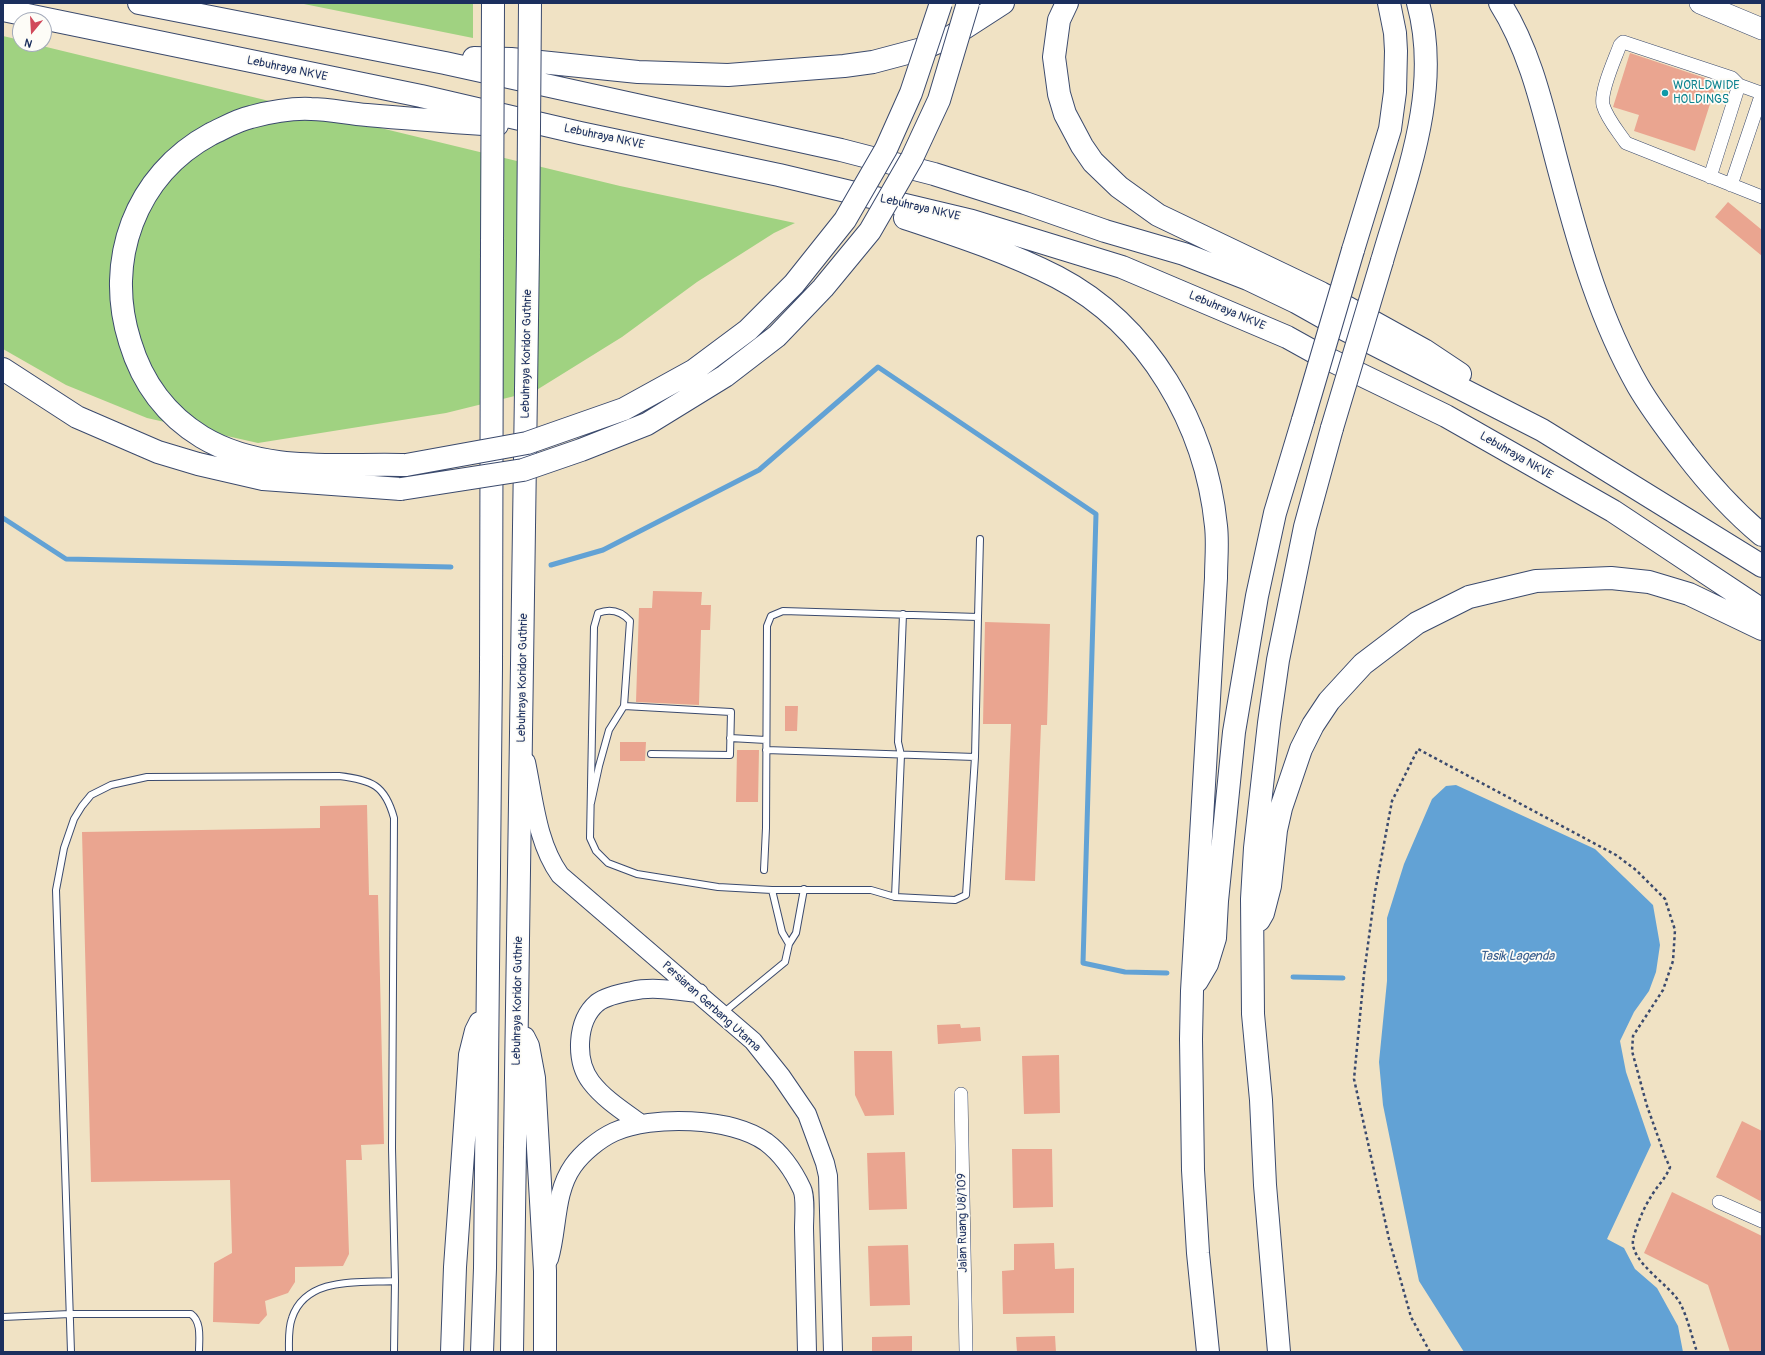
<!DOCTYPE html>
<style>
body{margin:0}
#map{position:relative;width:1765px;height:1355px;overflow:hidden;background:#f0e2c4;font-family:Pangolin,sans-serif}
canvas{display:block}
.frame{position:absolute;inset:0;border:4px solid #1b2f5e;pointer-events:none}
.north{position:absolute;left:12px;top:12px;width:40px;height:40px;box-sizing:border-box;background:#fdfcf7;border:1px solid #a3aaba;border-radius:50%;rotate:198deg;font-size:11px;font-weight:700;line-height:16px;text-align:center;color:#1b2f5e}
.north::after{content:'';display:block;margin:auto;width:14px;height:18px;background:#d1495b;clip-path:polygon(50% 0,100% 100%,50% 72%,0 100%)}
</style>
<div id="map">
<canvas width="1765" height="1355"></canvas>
<div class="frame"></div>
<div class="north">N</div>
</div>
<script>
const c = document.querySelector('canvas').getContext('2d');
c.lineJoin = 'round';
function paint(path, color) { c.fillStyle = color; c.fill(path, 'evenodd'); }
function trace(path, color, width, dash) { c.strokeStyle = color; c.lineWidth = width; c.lineCap = dash ? 'butt' : 'round'; c.setLineDash(dash || []); c.stroke(path); }
function label(font, color, halo, rows, align = 'center') {
  c.font = font + ' Pangolin,sans-serif'; c.lineWidth = 3.5; c.setLineDash([]); c.textBaseline = 'middle'; c.strokeStyle = halo; c.fillStyle = color; for (const [text, x, y, turn = 0] of rows) {
    c.save(); c.translate(x, y); c.rotate((+turn || 0) * Math.PI / 180); c.textAlign = isNaN(turn) ? turn : align; if (halo) c.strokeText(text, 0, 0); c.fillText(text, 0, 0); c.restore();
  }
}
const green = new Path2D(`
 M299,3H473V38Z
 M3,36L20,40V44H34L620,186L795,223L774,233L697,282L622,337L535,391L446,413L258,443L147,418L66,385L3,349Z`);
const water = new Path2D(`
 M1456,785L1595,849L1653,905L1660,945L1656,972L1649,991L1634,1012L1620,1041L1626,1072L1651,1145L1607,1239L1624,1248L1635,1269L1657,1288L1678,1326L1683,1352H1464L1419,1281L1383,1105L1379,1062L1387,981V918L1404,864L1432,799L1446,786Z`);
const stream = new Path2D(`
 M3,518L66,559L451,567
 M551,565L603,550L759,470L878,367L1096,514L1083,963L1125,972L1167,973
 M1293,977L1343,978`);
const building = new Path2D(`
 M1630,53L1717,82L1695,151L1634,131L1639,115L1613,107Z
 M1728,202L1762,230V256L1715,217Z
 M653,591L702,592L701,605H711L710,630H701L699,705L636,702L639,608H652Z
 M985,622L1050,624L1047,725H1041L1035,881L1005,880L1011,724H983Z
 M785,706H798L797,731H785Z
 M620,742H646L645,761H620Z
 M737,750H759L758,802H736Z
 M367,805L369,895H378L384,1144L361,1145L362,1160H346L349,1254L343,1266L295,1267V1282L288,1293L265,1301L267,1315L259,1324L213,1322L214,1263L232,1253L230,1180L91,1182L82,832L320,828V806Z
 M960,1024L961,1028L980,1027L981,1041L938,1044L937,1025Z
 M854,1051H892L894,1115L865,1116L855,1095Z
 M1059,1055L1060,1113L1024,1114L1022,1056Z
 M1742,1121L1762,1131V1202L1716,1177Z
 M1012,1149H1052L1053,1207L1013,1208Z
 M905,1152L907,1209L869,1210L867,1153Z
 M1672,1192L1762,1236V1352H1730L1708,1285L1644,1253Z
 M1054,1243L1055,1269L1074,1268V1313L1003,1314L1002,1271L1014,1270V1244Z
 M908,1245L910,1305L870,1306L868,1246Z
 M912,1336V1352H872V1337Z
 M1055,1336L1056,1352H1017L1016,1337Z`);
const path = new Path2D(`
 M1430,1352L1411,1317L1389,1239L1354,1079L1364,974L1375,892L1392,801L1418,749L1616,855L1636,870L1665,899L1675,930L1673,961L1663,990L1633,1036L1632,1051L1647,1106L1666,1159L1670,1167C1666,1178 1658,1185 1652,1195C1644,1207 1636,1226 1633,1240C1630,1262 1670,1285 1680,1303C1687,1316 1692,1337 1697,1352`);
const service = new Path2D(`
 M978,617L980,539
 M624,706L731,712L730,755L651,754
 M730,738L766,740
 M766,750L975,757
 M591,803L599,766L609,730L624,706L630,621C621,611 611,608 598,613L594,627L590,838L596,851L608,863L637,874L718,887L772,890H871L895,897L955,900L966,895L975,757L978,617L783,611L771,616L767,626L766,828L764,870
 M772,890L782,932L789,944
 M895,897L901,755L898,742L903,614
 M723,1013L785,962L789,944L796,933L804,889
 M3,1317L70,1314H191C202,1322 199,1339 199,1352
 M71,1352L56,890L64,848L74,819L82,806L91,795L111,785L147,777L339,776C372,780 385,785 394,818L392,1148L395,1281L394,1352
 M289,1352C289,1341 288,1329 292,1318C306,1276 359,1283 395,1281`);
const minor = new Path2D(`
 M1761,93L1739,85L1732,78L1623,42L1620,45C1615,59 1600,91 1603,105C1607,119 1618,131 1626,143L1762,197
 M1710,177L1739,85
 M1731,185L1762,93
 M961,1094L966,1352
 M1719,1202L1762,1221`);
const secondary = new Path2D(`
 M526,762C534,800 537,843 560,875L753,1041L781,1076L807,1114L825,1163L828,1176L833,1352
 M641,1124C623,1111 604,1099 591,1082C575,1061 576,1021 597,1003C606,996 621,993 632,991C653,986 678,991 699,993
 M549,1259C558,1229 554,1193 573,1166C582,1153 599,1139 614,1132C652,1115 731,1117 766,1142C782,1154 794,1172 802,1189C806,1197 804,1219 804,1228C805,1270 806,1311 807,1352`);
const primary = new Path2D(`
 M1700,3L1762,29`);
const motorway = new Path2D(`
 M139,3L445,63L841,150L934,174L1025,203L1105,231L1184,254L1248,279L1296,302L1344,329L1542,430L1762,566
 M1067,3L1059,20L1054,57L1059,94L1065,114L1082,146L1093,162L1119,187L1158,215L1321,293L1424,350L1460,374
 M1500,3C1533,55 1545,119 1561,177C1580,249 1601,321 1638,386C1652,410 1669,432 1685,453C1708,483 1733,511 1762,535
 M3,10L421,96L580,133L779,175L972,221L1122,267L1287,337L1314,352L1446,416L1613,511L1762,610
 M474,58L511,59L638,72L728,75L844,66L873,62L922,49L952,36L1003,3
 M905,218C956,235 1008,252 1057,277C1149,325 1206,425 1216,526C1218,543 1216,561 1216,578L1192,991L1191,1039L1193,1170L1198,1253L1208,1352
 M1353,250L1390,129L1395,92L1396,51L1395,33L1389,3
 M1382,261C1406,178 1442,90 1418,3
 M3,369L77,417L158,452L198,464L263,479L401,489
 M406,465C337,463 264,474 202,437C166,415 142,382 130,342C104,261 135,175 211,134C224,128 237,120 251,117C270,112 291,108 311,109C330,109 349,114 367,115C411,119 454,122 497,125
 M1259,920L1263,913L1270,886L1276,830L1281,808L1301,749L1313,725L1329,701L1363,664L1417,623L1469,597L1536,581L1611,578L1649,582L1689,594L1762,629
 M1197,981L1207,964L1215,938L1217,901L1234,732L1257,596L1275,513L1303,420
 M524,1038L528,1046L534,1078L545,1271V1352
 M452,1352L455,1267L470,1055L476,1031L480,1023
 M482,1352L485,1268L491,668L492,245
 M512,1352L528,252
 M1279,1352L1265,1185L1261,1100L1253,1014L1252,899L1255,848L1269,723L1278,660L1305,527L1332,428`);
const motorwayBridge = new Path2D(`
 M492,245L493,3
 M528,252L530,3
 M1303,420L1353,250
 M1332,428L1382,261
 M406,465L527,443L624,409L693,371L748,330L794,284L845,220L886,149L911,93L941,3
 M401,489L523,470L581,450L647,424L725,376L777,336L823,288L870,231L912,158L939,100L968,3`);
const markers = [
 [1665,93,4,"#0f9aa8"]
];
const streetNames = [
 ["Lebuhraya NKVE",287,69,12],
 ["Lebuhraya NKVE",604,137,12],
 ["Lebuhraya NKVE",920,208,13],
 ["Lebuhraya NKVE",1227,311,23],
 ["Lebuhraya Koridor Guthrie",527,354,-89],
 ["Lebuhraya NKVE",1516,456,30],
 ["Lebuhraya Koridor Guthrie",523,678,-89],
 ["Lebuhraya Koridor Guthrie",518,1001,-89],
 ["Persiaran Gerbang Utama",711,1007,42],
 ["Jalan Ruang U8/109",963,1223,-91]
];
const cultureNames = [
 ["WORLDWIDE",1673,86],
 ["HOLDINGS",1673,100]
];
const waterNames = [
 ["Tasik Lagenda",1517,957]
];
paint(green, '#a0d281');
paint(water, '#62a2d5');
trace(stream, '#62a2d5', 5);
paint(building, '#eaa590');
trace(service, '#3b4a6d', 8);
trace(minor, '#3b4a6d', 14);
trace(secondary, '#3b4a6d', 20);
trace(primary, '#3b4a6d', 22);
trace(motorway, '#3b4a6d', 24);
trace(path, '#3b4a6d', 2.5, [3, 3]);
trace(service, '#fff', 6);
trace(minor, '#fff', 13);
trace(secondary, '#fff', 18);
trace(primary, '#fff', 21);
trace(motorway, '#fff', 22);
trace(motorwayBridge, '#3b4a6d', 24, []);
trace(motorwayBridge, '#fff', 22);
for (const [x, y, r, color] of markers) { const dot = new Path2D(); dot.arc(x, y, r, 0, 2 * Math.PI); c.fillStyle = color; c.fill(dot); trace(dot, '#fdfcf7', 1.5); }
label('12px', '#1b2f5e', '#fdfcf7', streetNames);
label('12px', '#0d838f', '#fdfcf7', cultureNames, 'left');
label('italic 13px', '#375d8e', '#fdfcf7', waterNames);
</script>
